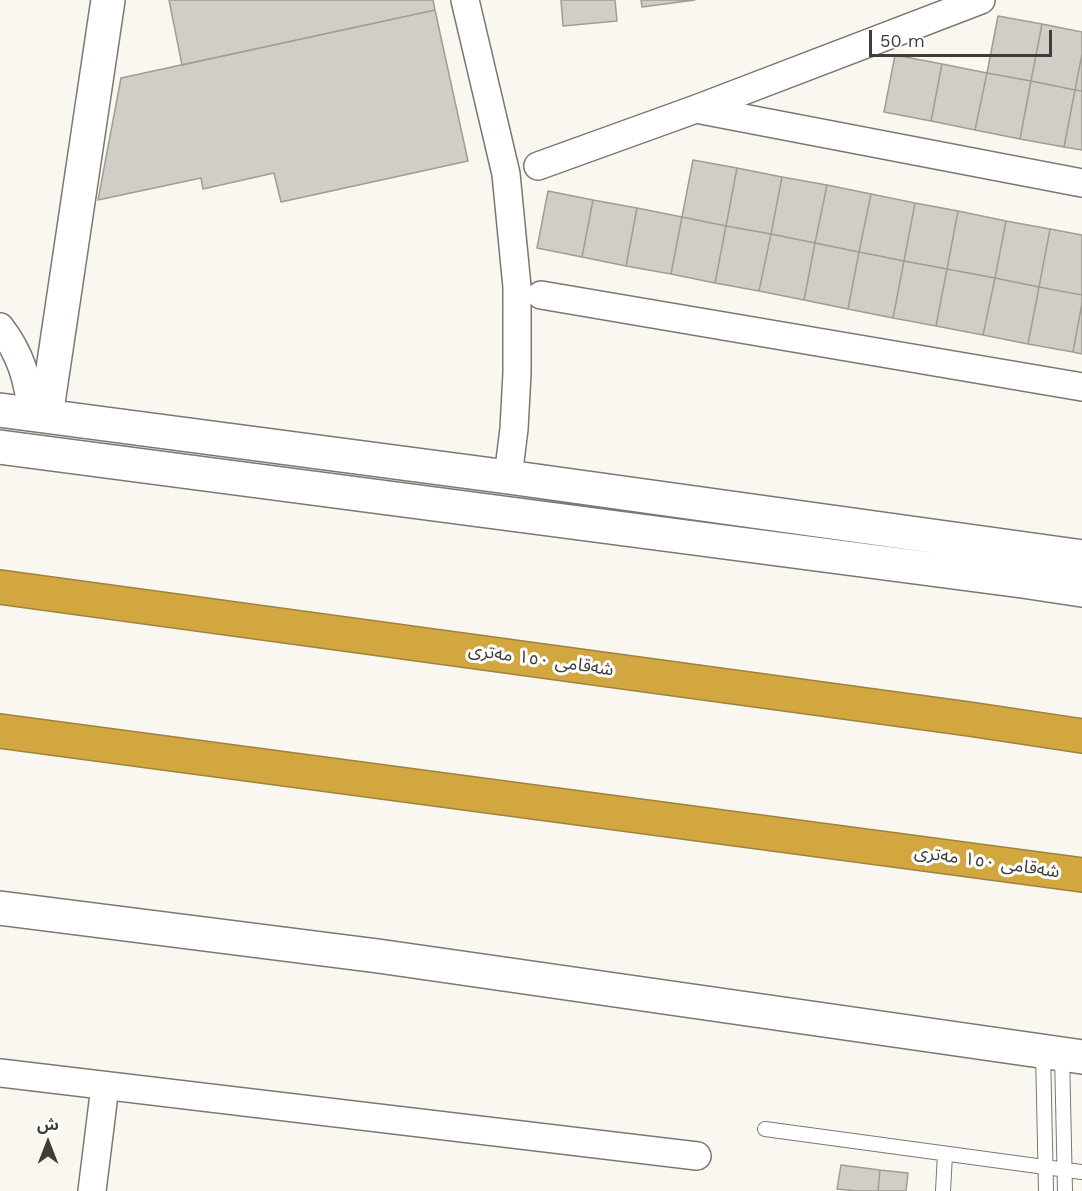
<!DOCTYPE html>
<meta charset="utf-8">
<style>
body{margin:0}
#map{position:relative;width:1082px;height:1191px;overflow:hidden;background:#faf7f0;font-family:"Work Sans","Noto Sans Arabic",sans-serif}
canvas{display:block}
.north{position:absolute;left:18px;top:1113px;width:60px;height:60px;-webkit-text-stroke:4px #fff;paint-order:stroke;rotate:0deg;font-size:16px;font-weight:700;line-height:24px;text-align:center;color:#3e3d3a}
.north::after{content:'';display:block;margin:auto;width:21px;height:27px;background:#3e3d3a;clip-path:polygon(50% 0,100% 100%,50% 72%,0 100%)}
.scale{position:absolute;left:869px;top:30px;width:183px;height:27px;box-sizing:border-box;border:3px solid #3e3d3a;border-top:0;padding-left:8px;font-size:18px;line-height:21px;white-space:nowrap;color:#3e3d3a;-webkit-text-stroke:4px #fff;paint-order:stroke}
</style>
<div id="map">
<canvas width="1082" height="1191"></canvas>
<div class="north">ش</div>
<div class="scale">50 m</div>
</div>
<script>
const c = document.querySelector('canvas').getContext('2d');
c.lineJoin = 'round';
function paint(path, color) { c.fillStyle = color; c.fill(path, 'evenodd'); }
function trace(path, color, width, dash) { c.strokeStyle = color; c.lineWidth = width; c.lineCap = dash ? 'butt' : 'round'; c.setLineDash(dash || []); c.stroke(path); }
function label(font, color, halo, rows, align = 'center') {
  c.font = font + ' "Work Sans","Noto Sans Arabic",sans-serif'; c.lineWidth = 6; c.setLineDash([]); c.textBaseline = 'middle'; c.strokeStyle = halo; c.fillStyle = color; for (const [text, x, y, turn = 0] of rows) {
    c.save(); c.translate(x, y); c.rotate((+turn || 0) * Math.PI / 180); c.textAlign = isNaN(turn) ? turn : align; if (halo) c.strokeText(text, 0, 0); c.fillText(text, 0, 0); c.restore();
  }
}
const building = new Path2D(`
 M169,0H433L435,10L182,65Z
 M561,0H615L617,21L563,26Z
 M641,0H695L642,7Z
 M435,10L468,161L281,202L274,173L203,189L201,178L98,200L121,78Z
 M998,16L1042,24L1031,81L987,73Z
 M1042,24L1082,32V54L1075,90L1031,81Z
 M1082,54V91L1075,90Z
 M895,55L942,64L931,121L884,112Z
 M942,64L987,73L975,130L931,121Z
 M987,73L1031,81L1020,139L975,130Z
 M1031,81L1075,90L1064,147L1020,139Z
 M1075,90L1082,91V150L1064,147Z
 M693,160L737,168L726,226L682,217Z
 M737,168L782,177L771,234L726,226Z
 M782,177L827,185L815,243L771,234Z
 M827,185L871,194L859,252L815,243Z
 M548,191L593,200L582,257L537,248Z
 M871,194L915,203L904,261L859,252Z
 M593,200L637,208L626,266L582,257Z
 M915,203L958,211L947,269L904,261Z
 M637,208L682,217L671,274L626,266Z
 M958,211L1006,221L995,278L947,269Z
 M682,217L726,226L715,283L671,274Z
 M1006,221L1050,229L1039,287L995,278Z
 M726,226L771,234L759,291L715,283Z
 M1050,229L1082,235V295L1039,287Z
 M771,234L815,243L804,300L759,291Z
 M815,243L859,252L848,309L804,300Z
 M859,252L904,261L893,318L848,309Z
 M904,261L947,269L936,326L893,318Z
 M947,269L995,278L983,335L936,326Z
 M995,278L1039,287L1028,344L983,335Z
 M1039,287L1082,295V303L1073,352L1028,344Z
 M1082,303V354L1073,352Z
 M841,1165L880,1170L878,1191H857L837,1189Z
 M880,1170L908,1173L906,1191H878Z`);
const service = new Path2D(`
 M1043,1051L1046,1191
 M1062,1054L1065,1191
 M765,1129L1082,1172
 M943,1191L945,1154`);
const minor = new Path2D(`
 M465,0L506,174L517,287V373L514,429L508,477
 M696,109L1082,183
 M538,166L696,109L981,0
 M541,295L1082,387
 M0,327C21,354 28,380 32,414
 M0,1073L697,1156
 M92,1191L105,1086`);
const tertiary = new Path2D(`
 M0,410L508,477L1082,557
 M46,416L108,0
 M0,447L1022,581L1082,590
 M0,908L378,956L1082,1057`);
const motorway = new Path2D(`
 M0,587L969,719L1082,736
 M0,731L1082,875`);
const streetNames = [
 ["شەقامی ١٥٠ مەتری",541,660,8],
 ["شەقامی ١٥٠ مەتری",987,862,8]
];
paint(building, '#d1cec7');
trace(building, '#9f9d96', 1.5);
trace(service, '#7b7872', 16);
trace(minor, '#7b7872', 30);
trace(tertiary, '#7b7872', 36);
trace(motorway, '#9e823d', 36);
trace(service, '#fff', 14);
trace(minor, '#fff', 27);
trace(tertiary, '#fff', 33);
trace(motorway, '#d2a73f', 33);
label('18px', '#3e3d3a', '#fff', streetNames);
</script>
